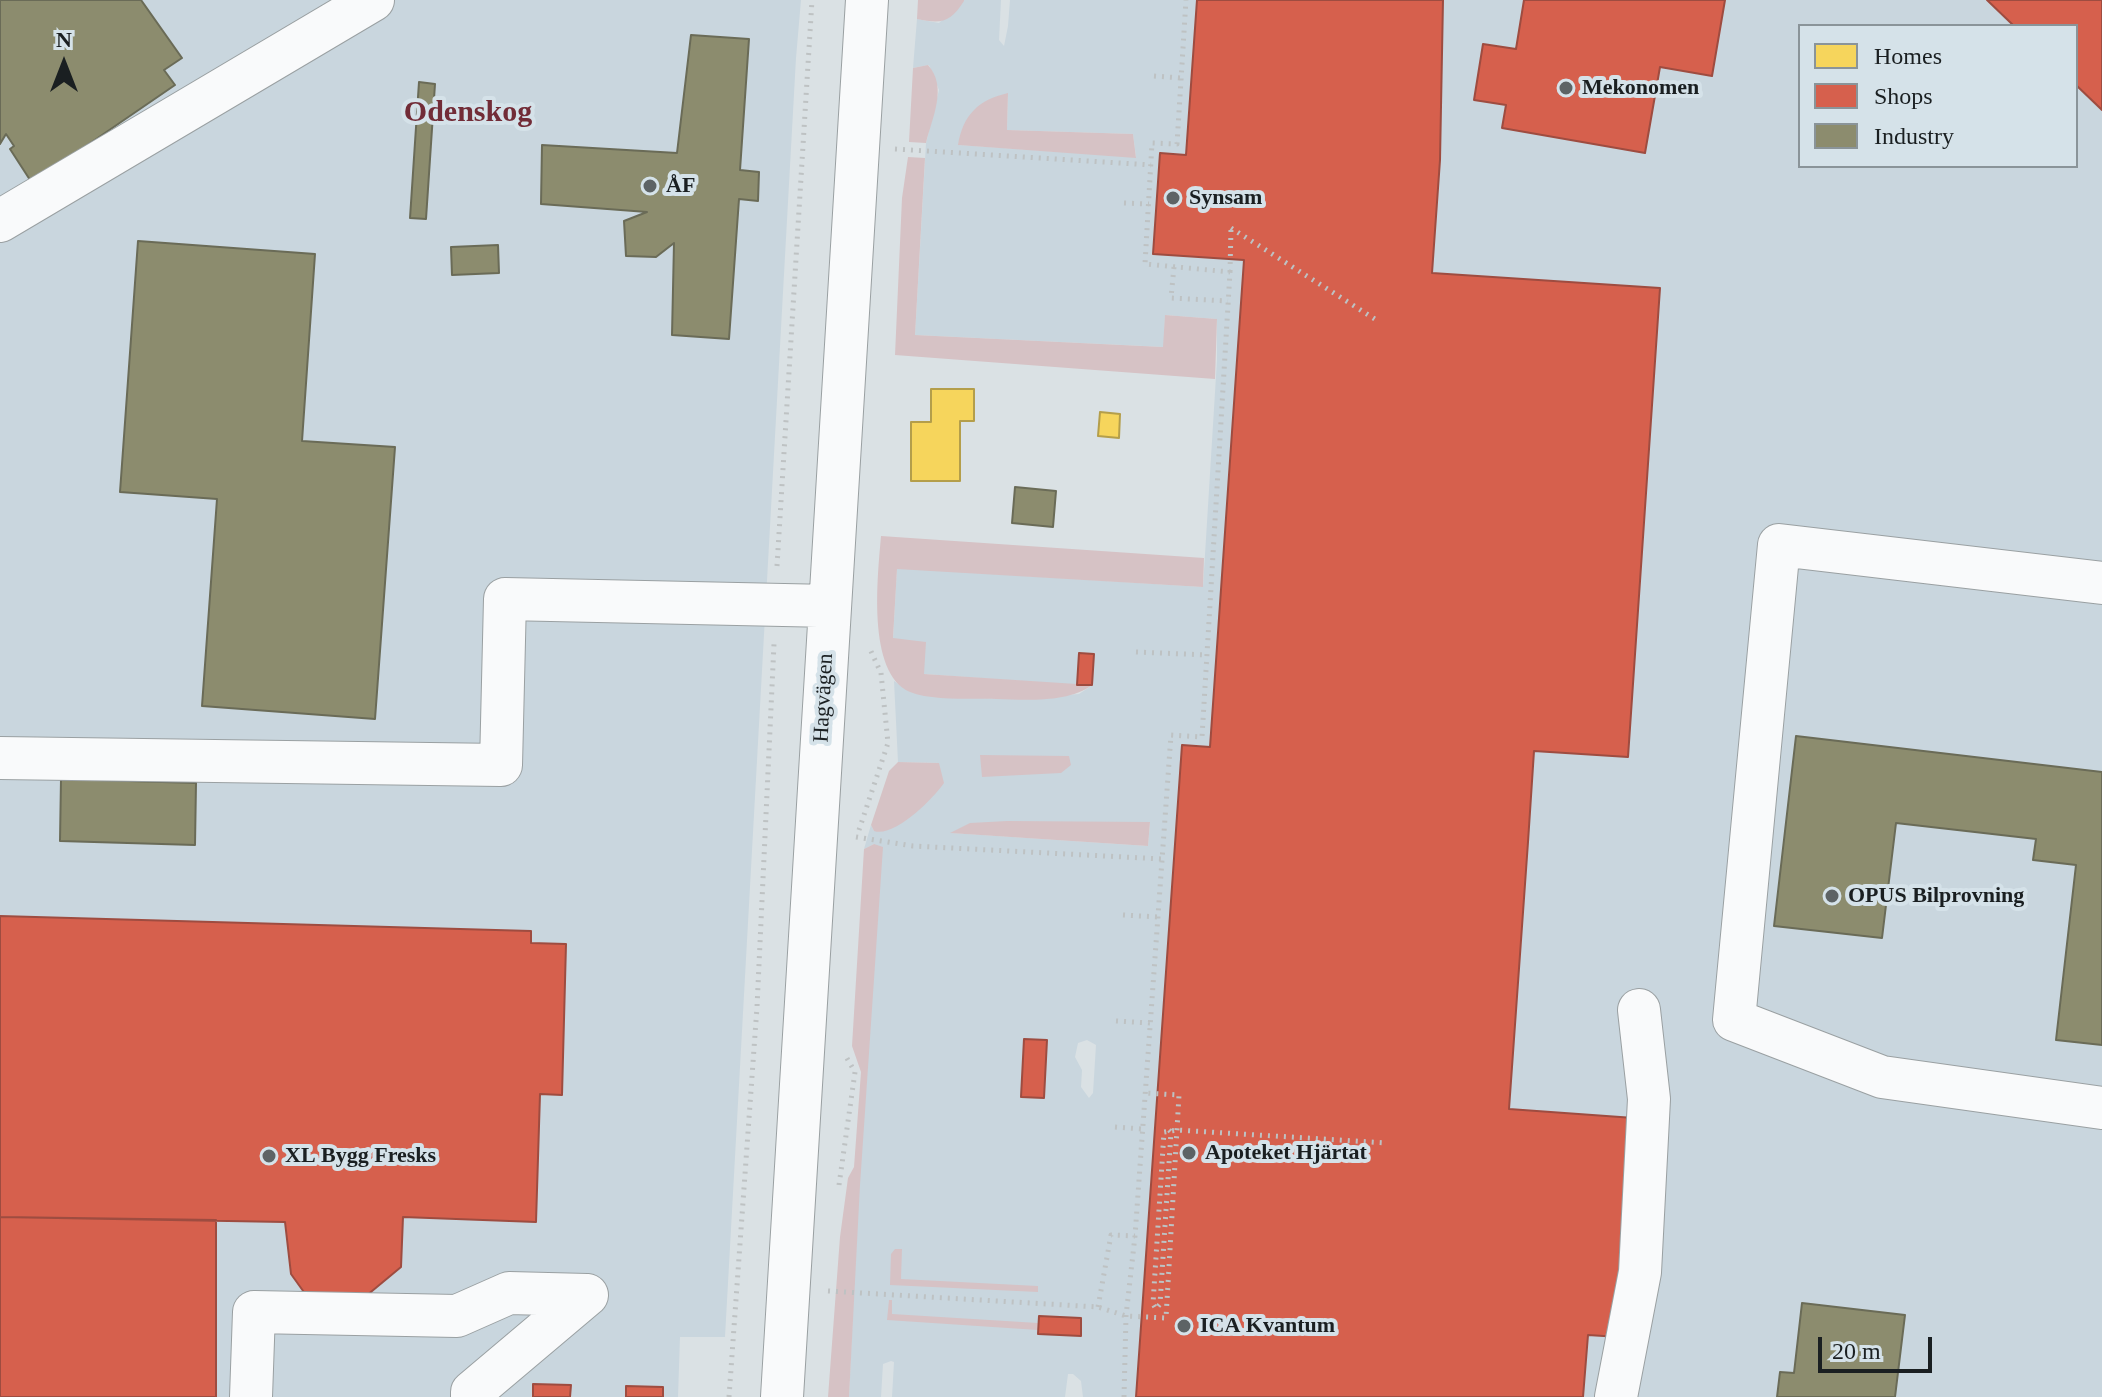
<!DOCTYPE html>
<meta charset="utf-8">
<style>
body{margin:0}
#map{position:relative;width:2102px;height:1397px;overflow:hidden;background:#dae1e4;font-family:Georgia,serif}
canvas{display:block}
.legend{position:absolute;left:1798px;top:24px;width:280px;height:144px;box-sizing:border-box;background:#d5e2e9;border:2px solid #8a9499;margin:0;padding:10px 14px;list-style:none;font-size:24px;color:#1a1f21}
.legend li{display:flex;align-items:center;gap:16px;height:40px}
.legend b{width:40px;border:2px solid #8a9499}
.north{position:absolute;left:24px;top:24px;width:80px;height:80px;-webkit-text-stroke:6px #d5e2e9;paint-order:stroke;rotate:0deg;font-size:22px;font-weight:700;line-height:32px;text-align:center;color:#1a1f21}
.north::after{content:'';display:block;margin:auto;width:28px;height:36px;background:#1a1f21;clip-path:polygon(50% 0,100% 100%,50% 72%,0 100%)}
.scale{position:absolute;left:1818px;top:1337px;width:114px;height:36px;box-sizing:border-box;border:4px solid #1a1f21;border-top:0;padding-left:10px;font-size:24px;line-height:28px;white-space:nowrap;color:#1a1f21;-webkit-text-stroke:6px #d5e2e9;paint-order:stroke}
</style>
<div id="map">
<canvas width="2102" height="1397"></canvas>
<ul class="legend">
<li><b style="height:22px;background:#f6d55c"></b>Homes</li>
<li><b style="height:22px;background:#d6604d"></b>Shops</li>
<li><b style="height:22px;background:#8c8c6e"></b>Industry</li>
</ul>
<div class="north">N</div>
<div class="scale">20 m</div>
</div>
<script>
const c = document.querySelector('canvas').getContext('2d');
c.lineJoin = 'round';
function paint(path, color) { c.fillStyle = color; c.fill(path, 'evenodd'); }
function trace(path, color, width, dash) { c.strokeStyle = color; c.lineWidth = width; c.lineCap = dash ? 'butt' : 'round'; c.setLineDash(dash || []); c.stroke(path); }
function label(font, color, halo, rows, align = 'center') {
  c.font = font + ' Georgia,serif'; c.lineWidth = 8; c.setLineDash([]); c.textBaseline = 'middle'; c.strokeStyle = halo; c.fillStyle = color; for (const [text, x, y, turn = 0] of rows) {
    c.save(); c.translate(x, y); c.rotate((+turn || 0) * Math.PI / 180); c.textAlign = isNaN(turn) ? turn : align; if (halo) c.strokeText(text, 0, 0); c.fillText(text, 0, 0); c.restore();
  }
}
const built = new Path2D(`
 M0,0H801L796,58L725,1337H680L678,1397H0Z
 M964,0H1001L999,40L1004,46L1008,26L1010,0H2102V1397H1083L1081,1381L1073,1374H1068L1065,1397H892L894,1362L891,1361L883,1364L881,1397H849L874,844L864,849L871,825L874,831L939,763L898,762L894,681L911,692L945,697L1018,699L1079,694L1091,686L924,674L893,639L897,568L1203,587L1217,360V319L1165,315L1164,347L915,335L926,143L939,90L929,65L913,68L917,19L939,23ZM1800,26H2076V166H1800ZM1008,93L1007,130L1133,134L1136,157L959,145ZM1150,823L1148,846L952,833ZM1087,1040L1096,1045L1093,1093L1089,1098L1081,1087L1082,1070L1075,1057L1078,1043Z`);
const green = new Path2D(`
 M918,0H964V1C950,23 941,24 917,19Z
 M928,65C948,87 932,118 926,143L909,142L913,68Z
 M1008,93L1007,130L1133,134L1136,158L958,145C963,115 978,100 1008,93Z
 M908,157L925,158L915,335L1163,347L1165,315L1217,319L1215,379L895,355L902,198Z
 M881,536L1204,558L1203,587L897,569L893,638L926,642L924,674L1092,685C1068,703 1026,700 996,699C972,698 932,701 910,692C866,673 878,574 881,536Z
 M980,755L1069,756L1071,765L1061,773L982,777Z
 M898,762L939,763L944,783C933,799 894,838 874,831L871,825L889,771Z
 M1007,821L1150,822L1148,846L950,833L970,823Z
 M874,844L883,847L860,1185L849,1397H828L840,1237L848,1178L854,1167L861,1072L852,1046L864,849Z
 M895,1249H902L901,1279L1038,1286V1292L890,1285L891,1254Z
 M889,1300H892V1314L1038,1323V1330L887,1320Z`);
const homes = new Path2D(`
 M931,389H974V421H960V481H911V422H931Z
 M1100,412L1120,414L1119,438L1098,436Z`);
const shops = new Path2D(`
 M1197,0H1443L1440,160L1432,273L1660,288L1628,757L1534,751L1528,842L1509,1109L1634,1118L1619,1337L1588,1335L1583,1397H1136L1182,745L1210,747L1244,260L1153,254L1160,153L1186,155Z
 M1524,0H1725L1712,76L1660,67L1645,153L1502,128L1506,105L1474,100L1483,44L1516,49Z
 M1987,0H2102V110L2076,85V26H2014Z
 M1079,653L1094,654L1092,685H1077Z
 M0,916L531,931V943L566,944L562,1095L540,1094L536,1222L403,1217L401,1267L360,1301L311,1302L291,1274L285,1222L0,1217Z
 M1024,1039L1047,1040L1044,1098L1021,1097Z
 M0,1217L216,1220V1397H0Z
 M1039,1316L1081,1318V1336L1038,1334Z
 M533,1384L571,1385L570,1397H533Z
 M626,1386L663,1387V1397H626Z`);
const industry = new Path2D(`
 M0,0H141L182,58L164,70L175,85L32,183L10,149L14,146L6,134L0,144Z
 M691,35L749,39L740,170L759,172L758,201L739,199L729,339L672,335L674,243L656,257L626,256L624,221L647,212L541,204L542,145L677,153Z
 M419,82L435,84L426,219L410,218Z
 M138,241L315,254L302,441L395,447L375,719L202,706L217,499L120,492Z
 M498,245L499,273L452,275L451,247Z
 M1015,487L1056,491L1053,527L1012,523Z
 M1796,736L2102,772V1045L2056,1040L2076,865L2033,860L2036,839L1896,823L1882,938L1774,926Z
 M61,779L196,783L195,845L60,841Z
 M1802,1303L1905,1315L1895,1397H1777L1780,1372L1794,1373Z`);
const path = new Path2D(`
 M1154,76L1181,78
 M895,149L1151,165
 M1124,203L1149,204
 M1231,228L1378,321
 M1174,267L1171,298L1228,301
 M1230,272L1231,228
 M777,566L812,0
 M1136,652L1207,655
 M859,830L888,743L881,673L869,647
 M856,837L913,846L1162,859
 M1123,915L1158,917
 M1116,1021L1150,1023
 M1115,1127L1142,1129
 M1169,1130L1171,1132L1160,1304L1156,1309L1153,1304L1164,1132L1177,1130L1387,1143
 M839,1185L855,1072L845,1055
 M828,1291L1098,1307L1126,1316L1166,1318L1179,1095L1145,1093
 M1098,1307L1111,1235L1135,1236
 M729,1397L757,1007L774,644
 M1124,1397L1126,1316L1135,1236L1171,735L1202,737L1230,272L1145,264L1152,143L1177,144L1186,0`);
const minor = new Path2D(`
 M0,221L373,0
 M2102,583L1779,545L1734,1020L1882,1077L2102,1108
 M0,758L501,765L505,599L830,606
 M251,1397L254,1312L457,1316L509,1293L587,1295
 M472,1397V1392L587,1295
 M782,1397L867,0
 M1616,1397L1640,1272L1649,1099L1639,1010`);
const markers = [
 [1566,88,8,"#5d6365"],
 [650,186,8,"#5d6365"],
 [1173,198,8,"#5d6365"],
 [1832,896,8,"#5d6365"],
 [1189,1153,8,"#5d6365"],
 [269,1156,8,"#5d6365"],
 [1184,1326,8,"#5d6365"]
];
const poiNames = [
 ["Mekonomen",1582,88],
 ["ÅF",666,186],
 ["Synsam",1189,198],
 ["OPUS Bilprovning",1848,896],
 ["Apoteket Hjärtat",1205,1153],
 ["XL Bygg Fresks",285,1156],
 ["ICA Kvantum",1200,1326]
];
const streetNames = [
 ["Hagvägen",824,698,-87]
];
const districtNames = [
 ["Odenskog",468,113]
];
paint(built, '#c9d6de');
paint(green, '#d6c2c5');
paint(homes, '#f6d55c');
trace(homes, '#b49e4a', 2);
paint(shops, '#d6604d');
trace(shops, '#9e4c40', 2);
paint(industry, '#8c8c6e');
trace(industry, '#6a6b57', 2);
trace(minor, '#9aa0a2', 44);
trace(path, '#bec2c3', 5, [2, 6]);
trace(minor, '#f9fafb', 42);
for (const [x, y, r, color] of markers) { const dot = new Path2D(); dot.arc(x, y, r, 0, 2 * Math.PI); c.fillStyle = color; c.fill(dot); trace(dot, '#d5e2e9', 3); }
label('bold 22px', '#1a1f21', '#d5e2e9', poiNames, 'left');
label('22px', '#1a1f21', '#d5e2e9', streetNames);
label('bold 30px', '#722c37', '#d5e2e9', districtNames);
</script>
